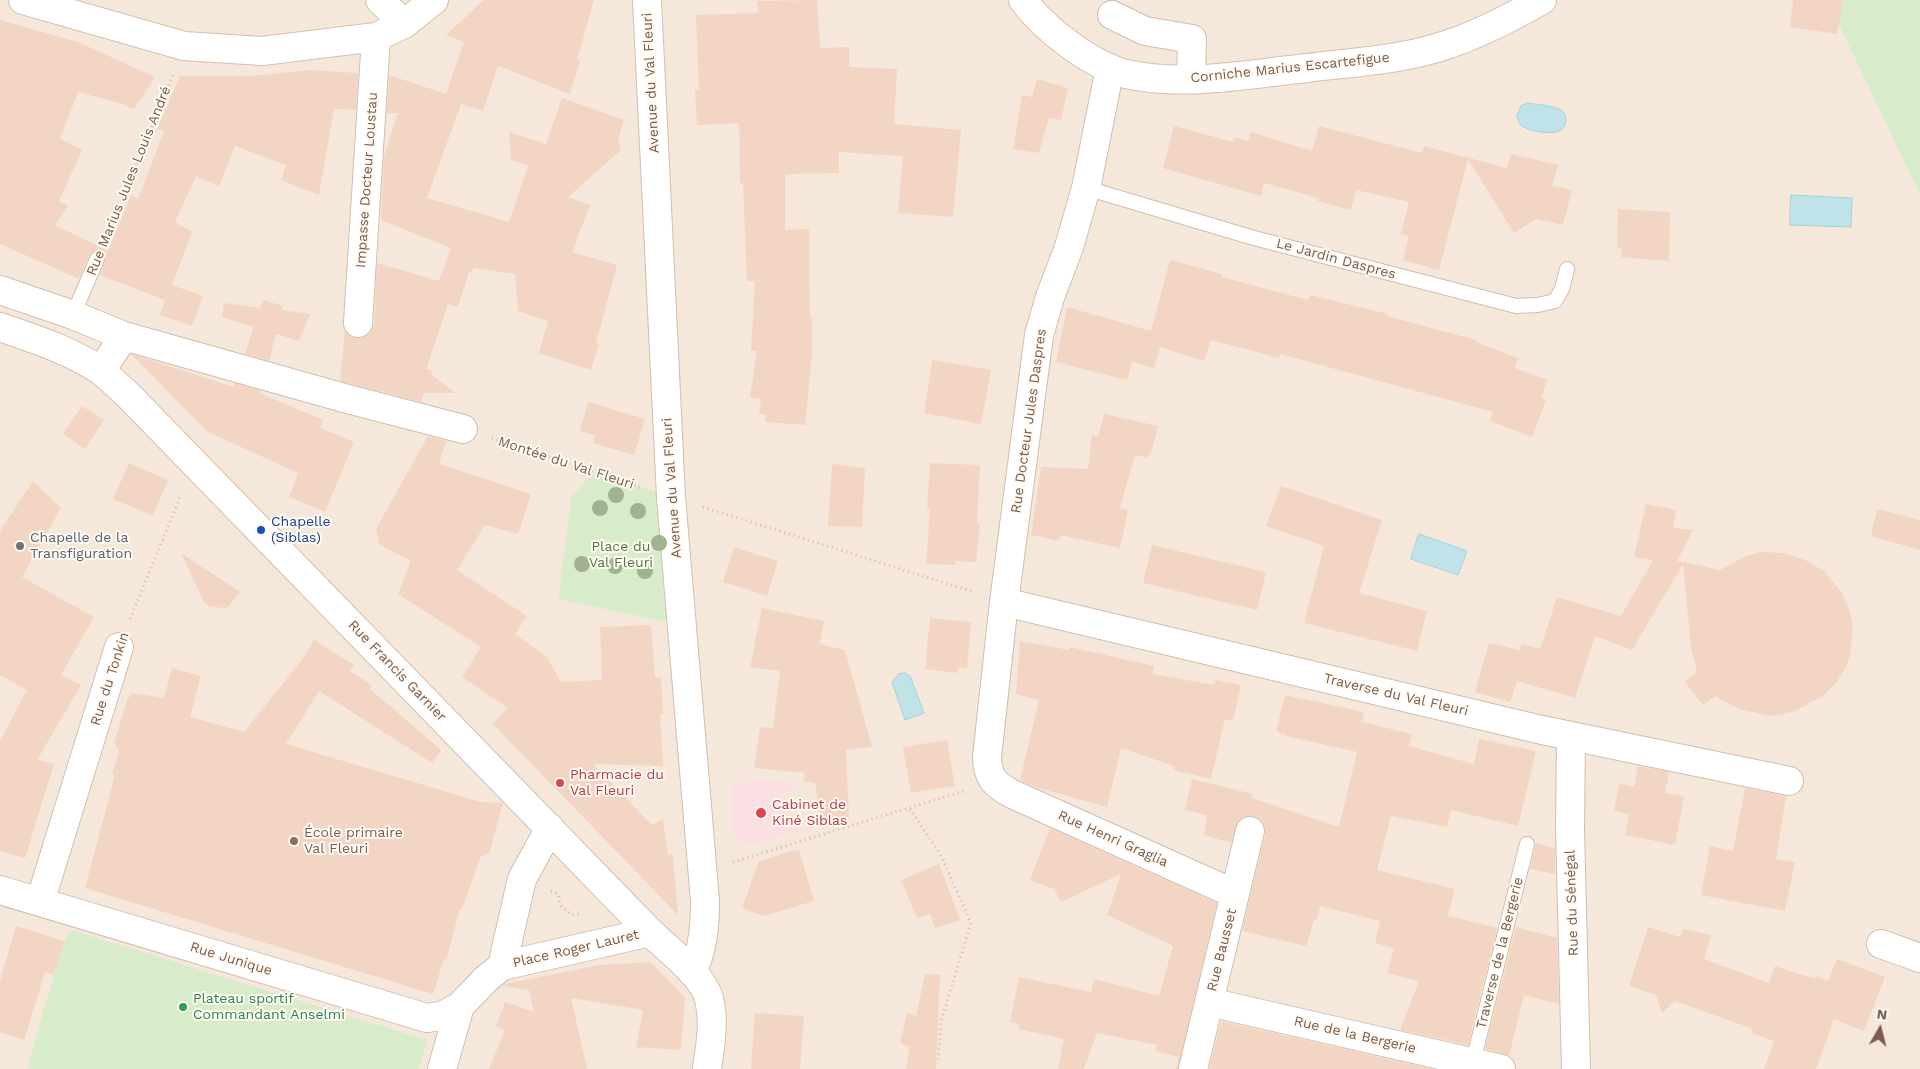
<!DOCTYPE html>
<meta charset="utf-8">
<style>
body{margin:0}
#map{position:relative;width:1920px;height:1069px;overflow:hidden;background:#fdf6ec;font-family:"Work Sans",sans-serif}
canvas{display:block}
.north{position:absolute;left:1855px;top:1004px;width:50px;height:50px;-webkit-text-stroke:4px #fffaf3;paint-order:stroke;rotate:8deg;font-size:14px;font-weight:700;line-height:20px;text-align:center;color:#7a5c4d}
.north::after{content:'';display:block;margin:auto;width:18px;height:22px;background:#7a5c4d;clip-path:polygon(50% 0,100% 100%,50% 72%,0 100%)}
</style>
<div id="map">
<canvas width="1920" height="1069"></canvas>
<div class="north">N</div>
</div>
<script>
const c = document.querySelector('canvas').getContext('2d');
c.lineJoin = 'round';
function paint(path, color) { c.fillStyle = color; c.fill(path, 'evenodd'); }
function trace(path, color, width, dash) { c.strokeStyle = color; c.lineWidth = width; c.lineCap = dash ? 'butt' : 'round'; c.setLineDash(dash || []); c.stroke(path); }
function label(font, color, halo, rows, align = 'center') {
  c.font = font + ' "Work Sans",sans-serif'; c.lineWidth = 4; c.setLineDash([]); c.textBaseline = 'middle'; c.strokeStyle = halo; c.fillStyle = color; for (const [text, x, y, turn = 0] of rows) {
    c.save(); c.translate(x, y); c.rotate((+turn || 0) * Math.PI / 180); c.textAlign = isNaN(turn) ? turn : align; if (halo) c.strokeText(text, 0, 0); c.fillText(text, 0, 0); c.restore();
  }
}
const residential = new Path2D(`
 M0,0H1827L1920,195V1069H0Z`);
const medical = new Path2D(`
 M760,780L794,782L795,790L779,795L782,810L788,809L789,817L784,818L786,824L796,823L798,832L748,845L733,834L731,783Z`);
const green = new Path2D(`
 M1827,0H1920V195Z
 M594,472L671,497L682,625L558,599L572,496Z
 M71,930L427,1040L419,1069H32L27,1068L64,941Z`);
const water = new Path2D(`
 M1528,103C1538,105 1554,105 1562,111C1570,118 1565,130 1556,132C1549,134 1532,131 1526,128C1520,126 1518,121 1517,116L1521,106Z
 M1791,195L1852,198L1851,227L1790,225Z
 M1419,534L1467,551L1458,575L1411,559Z
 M905,673L910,676L924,713L905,720L892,682L899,674Z`);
const building = new Path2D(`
 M484,0H594L577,60L580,61L570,94L498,66L483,111L461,104L427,198L509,222L528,166L511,160L509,132L546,144L562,98L624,120L618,140L621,150L568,197L590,205L572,252L617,265L596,343L599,344L591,370L539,353L548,321L518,311L515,274L473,268L472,273L469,272L458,307L448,304L426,369L432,371L431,374L455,393H424L421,402L340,381L345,331L350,336L357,338L364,337L371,332L374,324L377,263L439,281L451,248L381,220L384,156L398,113H387L389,75L446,94L464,42L446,35Z
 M817,0L820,48L849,47V67L897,69L894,124L961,130L953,217L898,213L903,156L839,152V173L785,174V230L809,229L810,318H812V354L805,425L765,422L766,415L759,414L761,399L750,397L757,351H751L755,281H747L743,183H740L739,123L697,125L695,90H699L696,15L758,13L757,1Z
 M1793,0H1843L1837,34L1790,27Z
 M0,20L78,42L155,77L134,109L123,104L78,92L60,139L82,150L59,201L68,206L55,225L108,251L131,195L138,199L164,132L157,129L180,76H251L310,70L358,73L356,110L334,109L319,195L281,180L286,165L235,146L219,186L196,176L175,222L192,232L172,285L203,296L192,326L160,315L168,293L165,300L100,275L106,258L104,254L100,251L92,252L89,255L79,279L0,244Z
 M1037,79L1068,88L1061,121L1049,117L1039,153L1013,149L1022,95L1032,97Z
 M1174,126L1233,142L1234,137L1249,141L1251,132L1312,151L1319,126L1422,153L1424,146L1507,168L1511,154L1558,165L1552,186L1572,190L1563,225L1536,219L1514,233L1468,159L1439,270L1403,260L1409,236L1401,234L1409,202L1356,190L1351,210L1317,201L1318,198L1264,183L1261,196L1163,168Z
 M1618,209L1670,212L1669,261L1621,257L1622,249L1617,248Z
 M1170,260L1222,274V277L1308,300L1310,295L1388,314L1387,316L1476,340V342L1518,358L1515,368L1548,380L1541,397L1546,400L1532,437L1490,421L1493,412L1280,354L1279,358L1211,340L1204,361L1160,347L1154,368L1132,362L1127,380L1056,362L1067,307L1151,331Z
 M263,300L283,306L282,310L310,314L299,341L276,334L269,361L245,354L254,327L222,317L224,303L260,308Z
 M131,354L234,387L235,383L261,391L260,393L323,420L320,428L354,442L325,512L289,497L298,473L208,432Z
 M932,360L991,370L981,424L924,413Z
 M588,402L645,419L634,455L593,443L595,435L580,431Z
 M82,406L104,420L85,449L63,434Z
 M1104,414L1158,426L1151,454L1149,453L1148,458L1135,455L1120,508L1128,510L1120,548L1060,535L1059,541L1031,535L1041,467L1088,469L1092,435L1098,437Z
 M428,436L446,441L439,464L531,494L518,534L485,525L457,570L527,616L515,634L547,657L561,682L602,680L600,627L651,625L655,677H661L663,714H660L663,766L593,764L652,825L663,819L668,855L673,854L678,915L493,724L508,708L462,677L481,647L398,594L411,561L379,544L376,529Z
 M129,463L168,480L153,516L113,499Z
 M930,463L980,465L977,523H980L976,562L955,561V565L926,564L930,509H927Z
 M832,464L865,468L862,527L828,526Z
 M33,481L61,508L22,577L94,617L61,675L81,685L37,760L54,764L25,858L0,851V741L27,690L0,675V531Z
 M1281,486L1382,520L1359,593L1427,611L1417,651L1304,623L1324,546L1266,526Z
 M1646,504L1676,510L1673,528L1693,530L1677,561L1720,570L1746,556L1760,552L1785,553L1805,560L1824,571L1842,593L1850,612L1853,627L1850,655L1845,669L1836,683L1823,696L1793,712L1770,716L1739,709L1715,696L1703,705L1685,682L1697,672L1691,647L1683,564L1632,650L1595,636L1575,698L1517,681L1510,702L1475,692L1489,643L1520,650L1521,644L1540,649L1557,597L1621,616L1653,560L1634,557Z
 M1877,509L1920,520V550L1871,536Z
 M1152,545L1266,572L1257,610L1143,583Z
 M734,547L778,561L767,596L723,582Z
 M181,553L240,592L227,608L210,607L204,602Z
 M762,608L824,621L820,644L845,650L872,747L846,750L849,818L822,825L815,783L804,781L805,773L754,768L760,727L773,728L780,671L750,667Z
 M930,618L971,622L967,668L958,667L957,673L925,669Z
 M314,640L354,665L350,671L372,685L370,689L441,750L432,763L319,691L286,744L481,802L503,803L489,854H484V856H481L462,909H460L446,960L444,959L433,994L85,888L115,775H112L119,751L114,743L128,697H130L132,693L164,698L172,668L201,676L190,717L244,732L305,656Z
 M1020,641L1069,650L1070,647L1154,666L1153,674L1214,685L1215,680L1241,685L1233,721L1225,719L1211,779L1173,770L1174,766L1121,748L1107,807L1035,787L1020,780L1039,700L1016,694Z
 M1285,695L1364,712L1362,722L1412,734L1409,746L1474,764L1479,739L1536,751L1518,826L1451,810L1447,827L1391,816L1377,870L1455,889L1448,916L1497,928L1468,1045L1400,1030L1419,981L1387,973L1394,948L1375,943L1380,921L1320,906L1317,920H1314L1306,946L1242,931L1265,835V826L1261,820L1254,816H1246L1238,821L1231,843L1204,835L1207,815L1185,810L1192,779L1253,794L1252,798L1339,827L1357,752L1286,736V734L1276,732Z
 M947,740L955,786L911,793L903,747Z
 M1638,766L1669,772L1665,793L1684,796L1675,845L1625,835L1629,814L1614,811L1619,784L1634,787Z
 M1745,788L1786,796L1776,859L1795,862L1785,911L1701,895L1710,846L1733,851Z
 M1050,828L1217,903L1178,1069H1176L1179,1057L1156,1052L1157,1045L1097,1033L1084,1069H1058L1064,1039L1018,1029L1020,1024L1010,1022L1019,977L1091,992L1094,979L1159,996L1173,946L1107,915L1121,874L1061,902L1054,889L1030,880Z
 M1536,843L1555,848V874L1530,869Z
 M799,849L814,901L764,916L742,908L759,861Z
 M939,864L960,920L935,928L930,914L917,918L901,880Z
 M16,926L64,941L54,975L45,972L24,1040L0,1032V981Z
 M1516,927L1557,938L1559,1004L1524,995L1509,1056L1485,1049Z
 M1648,927L1680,937L1683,929L1711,935L1704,959L1769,983L1775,966L1815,979L1816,976L1828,981L1837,959L1885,977L1864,1031L1834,1019L1816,1069H1764L1774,1041L1754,1034L1751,1028L1674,1001L1662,1014L1656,995L1629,986Z
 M650,962L685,997L681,1050L636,1047L643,1010L571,998L587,1069H489L505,1030L496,1026L505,1002L534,1012L529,990L505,986V984L599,965Z
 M925,974L940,975L936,1069H906L910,1046L900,1044L907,1013L916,1016Z
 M755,1013L804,1016L800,1069H751Z
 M1221,1021L1431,1069H1209Z`);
const path = new Path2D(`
 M106,238L173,75
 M492,438L640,487
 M703,507L974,592
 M130,619L181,495
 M910,809L942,857L971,923L941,1021L938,1064
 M733,862L964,791
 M551,891L558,894L560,905L572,915L579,914`);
const lane = new Path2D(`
 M1086,188L1254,238L1516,306L1538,305L1555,301L1562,289L1567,269
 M73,315L97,259
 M1473,1062L1527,844`);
const street = new Path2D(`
 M380,0L404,24
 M647,0L671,497L705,901C705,926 703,950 692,972
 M1112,15L1145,31L1192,39L1191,79
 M1110,68L1086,188L1069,247L1050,297L1039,335L1004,602L987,757C987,777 995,785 1012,794L1235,894
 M0,290L73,315L124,336
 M358,323L376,37
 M101,371L124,336L344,398L463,429
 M1004,602L1542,730L1789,781
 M1571,736L1570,829L1576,1069
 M550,828L522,879L502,966L650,932
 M0,890L427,1018L442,1016L460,1006
 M40,902L119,647
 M1881,944L1920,958
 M1209,1002L1501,1069
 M442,1069L460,1006L486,979L502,966
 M1193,1069L1250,831`);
const secondary = new Path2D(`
 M23,0L184,46L262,51L376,37L404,24L434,0
 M1023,0C1044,29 1091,65 1126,74C1185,87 1249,74 1307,68C1355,62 1404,60 1449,44C1482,33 1512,17 1542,0
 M0,327C35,339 69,350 100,370C110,378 120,388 129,396L650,932C667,949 703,975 709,999C715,1022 710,1046 707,1069`);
const trees = [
 [616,495],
 [600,508],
 [638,511],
 [659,543],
 [582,564],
 [615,566],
 [645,571]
];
const markers = [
 [261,530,5,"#1a4fb4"],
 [20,546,5,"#6b7280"],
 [560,783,5,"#e0444e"],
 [761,813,6,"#e0444e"],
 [294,841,5,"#8d6e63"],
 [183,1007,5,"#2e9e5b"]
];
const streetNames = [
 ["Corniche Marius Escartefigue",1290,68,-6],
 ["Avenue du Val Fleuri",651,83,-93],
 ["Impasse Docteur Loustau",367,180,-86],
 ["Rue Marius Jules Louis André",129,181,-68],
 ["Le Jardin Daspres",1336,259,15],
 ["Rue Docteur Jules Daspres",1029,421,-82],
 ["Montée du Val Fleuri",566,463,18],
 ["Avenue du Val Fleuri",672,488,-94],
 ["Rue Francis Garnier",397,671,46],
 ["Rue du Tonkin",110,679,-72],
 ["Traverse du Val Fleuri",1396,695,13],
 ["Rue Henri Graglia",1113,839,24],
 ["Rue du Sénégal",1572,903,-92],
 ["Place Roger Lauret",576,949,-13],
 ["Rue Bausset",1222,950,-76],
 ["Traverse de la Bergerie",1500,953,-76],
 ["Rue Junique",231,959,17],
 ["Rue de la Bergerie",1355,1035,13]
];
const transitNames = [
 ["Chapelle",271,522],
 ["(Siblas)",271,538]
];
const worshipNames = [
 ["Chapelle de la",30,538],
 ["Transfiguration",30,554]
];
const parkNames = [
 ["Place du",621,547],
 ["Val Fleuri",621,563]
];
const healthNames = [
 ["Pharmacie du",570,775],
 ["Val Fleuri",570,791],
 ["Cabinet de",772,805],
 ["Kiné Siblas",772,821]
];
const educationNames = [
 ["École primaire",304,833],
 ["Val Fleuri",304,849]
];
const leisureNames = [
 ["Plateau sportif",193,999],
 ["Commandant Anselmi",193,1015]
];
paint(residential, '#f5e8da');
paint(medical, '#fbdfe3');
paint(green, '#d8ecc9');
paint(water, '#bfe3e8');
trace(water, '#a5d3da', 1);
paint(building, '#f3d5c3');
trace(lane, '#d1beb0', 16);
trace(street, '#d1beb0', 30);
trace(secondary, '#d6c0b0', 30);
trace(path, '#d9b8a5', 3, [1, 4]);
trace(lane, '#fff', 14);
trace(street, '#fff', 28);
trace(secondary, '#fff', 28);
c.fillStyle = '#a0b28e';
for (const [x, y] of trees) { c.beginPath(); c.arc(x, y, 8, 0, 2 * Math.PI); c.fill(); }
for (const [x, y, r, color] of markers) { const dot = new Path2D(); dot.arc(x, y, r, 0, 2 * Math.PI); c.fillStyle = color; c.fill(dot); trace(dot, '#fffaf3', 2); }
label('14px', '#7a5c4d', '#fffaf3', streetNames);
label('14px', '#164399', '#fffaf3', transitNames, 'left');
label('14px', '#5b616d', '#fffaf3', worshipNames, 'left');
label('14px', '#537a41', '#fffaf3', parkNames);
label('14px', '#be3a42', '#fffaf3', healthNames, 'left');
label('14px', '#785e54', '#fffaf3', educationNames, 'left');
label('14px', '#27864d', '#fffaf3', leisureNames, 'left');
</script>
